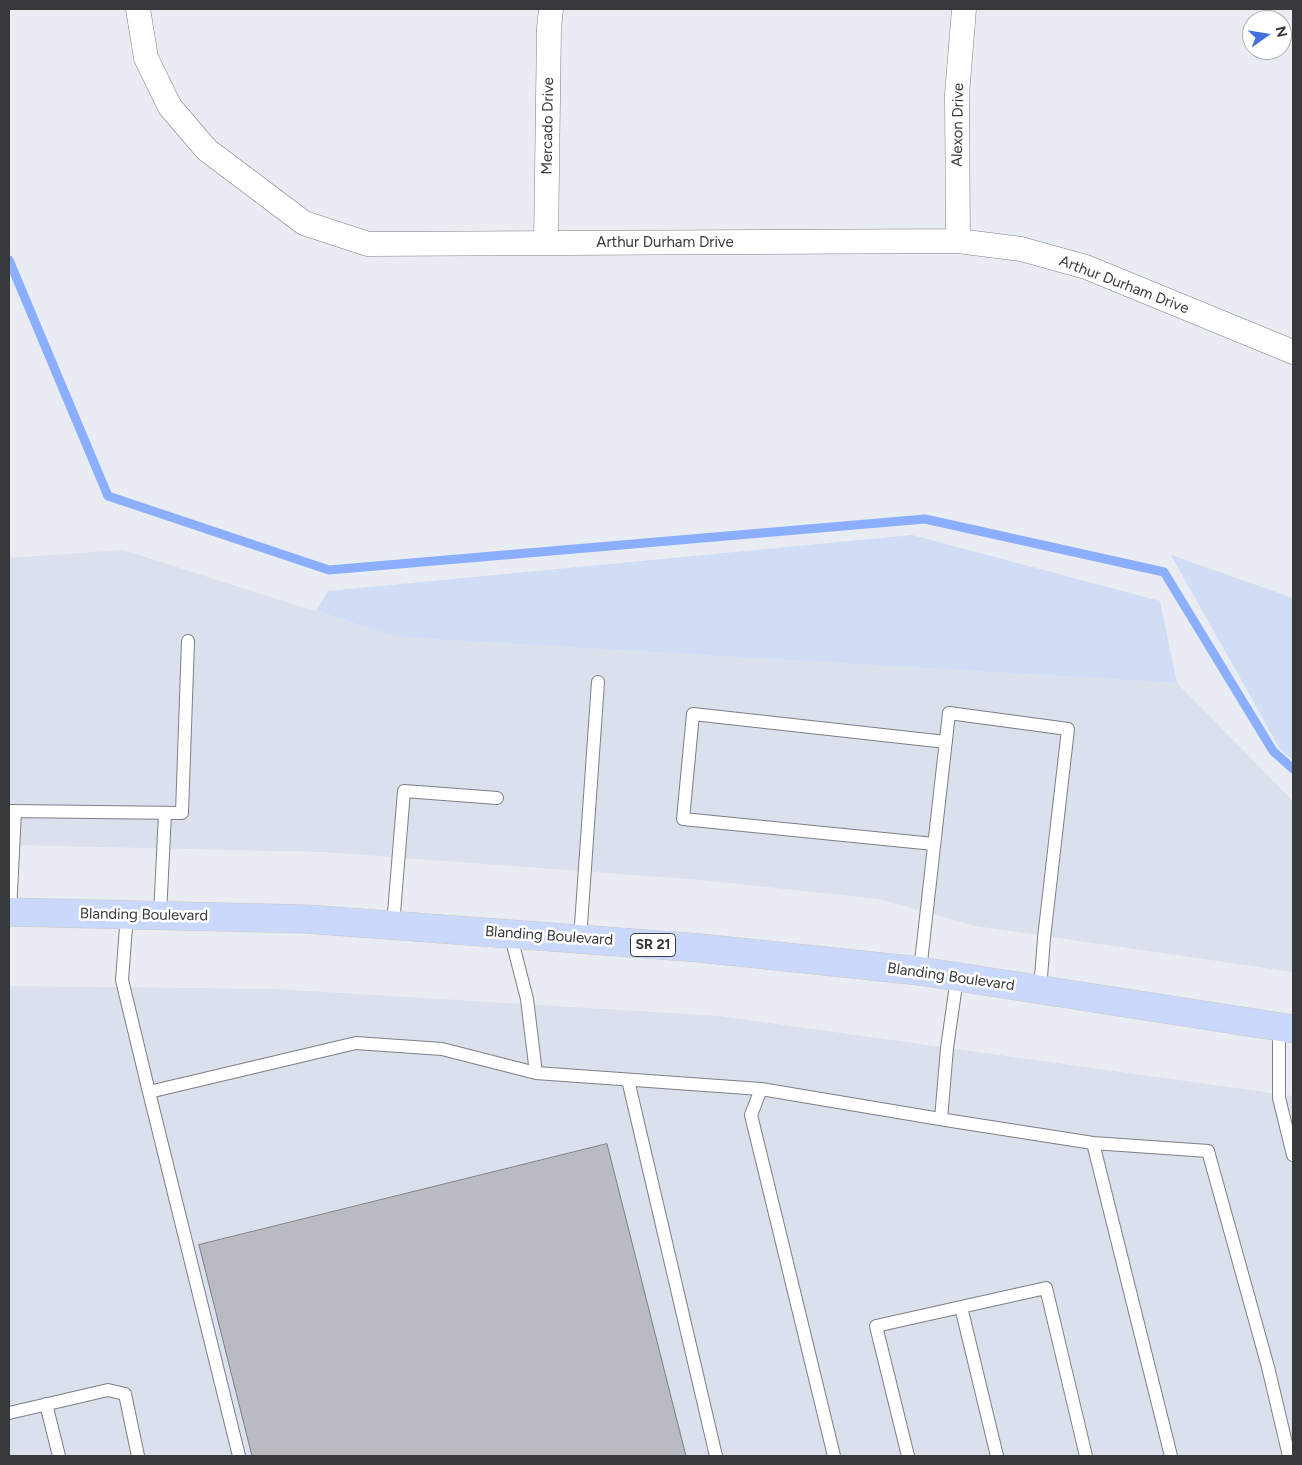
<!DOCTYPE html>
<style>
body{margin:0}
#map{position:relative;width:1302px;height:1465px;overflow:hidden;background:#e9ecf2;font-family:Figtree,sans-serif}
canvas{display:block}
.frame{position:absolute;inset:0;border:10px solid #36383a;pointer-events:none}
.north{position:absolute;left:1242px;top:10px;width:50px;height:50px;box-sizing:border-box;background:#fff;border:1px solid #afafb0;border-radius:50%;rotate:77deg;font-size:14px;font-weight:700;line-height:20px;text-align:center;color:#36383a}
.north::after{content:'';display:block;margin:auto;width:18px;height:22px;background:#446fe1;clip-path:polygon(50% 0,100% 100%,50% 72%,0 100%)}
</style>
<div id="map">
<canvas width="1302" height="1465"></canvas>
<div class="frame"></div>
<div class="north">N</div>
</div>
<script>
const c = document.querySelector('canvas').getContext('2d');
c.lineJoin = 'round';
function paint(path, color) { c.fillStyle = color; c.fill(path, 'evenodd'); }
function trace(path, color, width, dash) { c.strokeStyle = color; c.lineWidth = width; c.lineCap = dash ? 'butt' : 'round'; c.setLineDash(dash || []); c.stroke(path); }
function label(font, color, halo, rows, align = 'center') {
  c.font = font + ' Figtree,sans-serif'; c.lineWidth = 5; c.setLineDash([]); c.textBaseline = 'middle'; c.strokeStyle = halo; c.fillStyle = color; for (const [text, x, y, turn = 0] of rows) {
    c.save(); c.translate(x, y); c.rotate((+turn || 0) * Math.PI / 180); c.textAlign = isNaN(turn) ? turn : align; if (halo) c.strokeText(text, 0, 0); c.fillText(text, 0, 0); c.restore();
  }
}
const built = new Path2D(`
 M123,550L396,637L1177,683L1293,801V972L976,926L879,899L701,880L324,852L9,845V558Z
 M9,986L275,989L719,1016L1293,1096V1456H9Z`);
const green = new Path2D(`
 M912,535L1160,601L1177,683L396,637L316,611L328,591Z
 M1171,555L1293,598V761L1280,749Z`);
const stream = new Path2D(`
 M9,260L108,496L329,570L925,519L1164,572L1273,751L1293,769`);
const building = new Path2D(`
 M607,1144L686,1456H252L199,1245Z`);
const service = new Path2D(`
 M9,811L182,813L188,641
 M934,844L683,819L693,714L946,742
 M10,912L15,811
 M127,914L122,980L149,1092
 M160,915L165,813
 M393,925L404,791L497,798
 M510,933L527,999L536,1073
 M580,939L598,682
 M920,971L949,713L1068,729L1044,938L1040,990
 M1279,1026V1098L1293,1155
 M628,1080L716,1456
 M761,1089L751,1115L834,1456
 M941,1119L947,1048L957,978
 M1093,1143L1171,1456
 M961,1307L997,1456
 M46,1404L59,1456
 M9,1413L108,1390L125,1394L138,1456
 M239,1456L149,1092L356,1043L442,1049L536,1073L761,1089L952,1121L1093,1143L1208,1151L1268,1367L1289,1456
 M908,1456L876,1326L1046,1288L1086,1456`);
const minor = new Path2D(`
 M138,9L146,58L170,107L207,150L304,223L368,244L958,241L1021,249L1086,267L1293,352
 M958,241L957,94L964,9
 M546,243L549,28L551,9`);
const primary = new Path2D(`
 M9,912L306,919L700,948L920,971L1293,1029`);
const shields = [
 [653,945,45]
];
const shieldNames = [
 ["SR 21",653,945]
];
const streetNames = [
 ["Alexon Drive",958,125,-89],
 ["Mercado Drive",548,126,-89],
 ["Arthur Durham Drive",665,243],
 ["Arthur Durham Drive",1124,285,21],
 ["Blanding Boulevard",144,915,1],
 ["Blanding Boulevard",549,936,4],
 ["Blanding Boulevard",951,977,8]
];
paint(built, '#dae0ec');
paint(green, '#d1ddf5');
trace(stream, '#8baeff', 9);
paint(building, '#b8bbc1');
trace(building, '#7d7f85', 1);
trace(service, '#7d7f85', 14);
trace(minor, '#7d7f85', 25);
trace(primary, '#c7c7c8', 29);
trace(service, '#fff', 12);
trace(minor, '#fff', 24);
trace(primary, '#cad9fb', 28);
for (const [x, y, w] of shields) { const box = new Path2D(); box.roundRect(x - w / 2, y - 11.5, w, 23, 4); c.fillStyle = '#fff'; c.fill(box); trace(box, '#36383a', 1); }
label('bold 14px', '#36383a', null, shieldNames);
label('15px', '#36383a', '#fff', streetNames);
</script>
